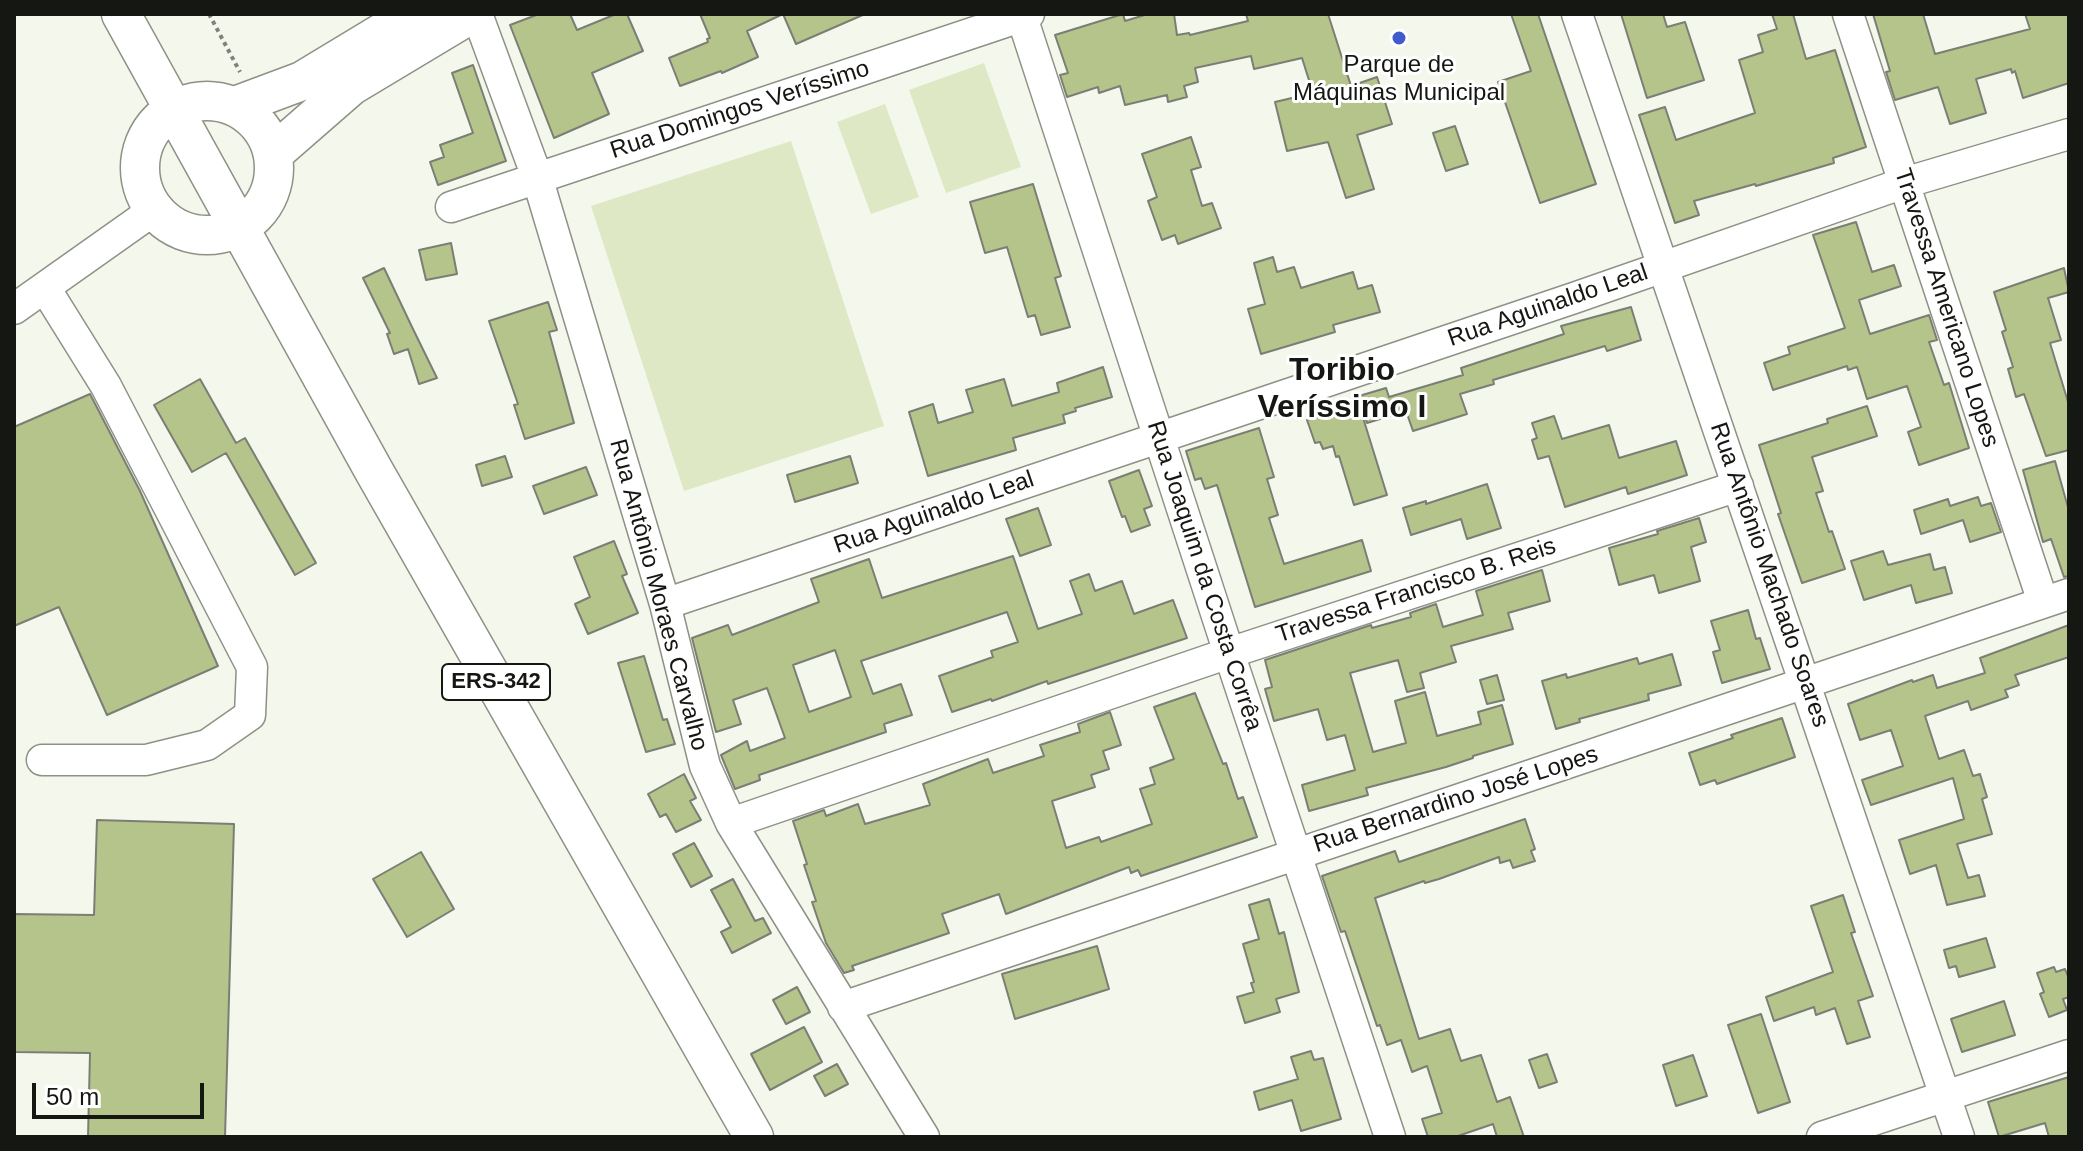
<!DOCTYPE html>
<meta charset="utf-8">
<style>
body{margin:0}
#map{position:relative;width:2083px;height:1151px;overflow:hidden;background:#f4f7ec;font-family:Arial,sans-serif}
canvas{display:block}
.frame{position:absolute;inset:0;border:16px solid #151713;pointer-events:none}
.scale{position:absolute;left:32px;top:1083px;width:172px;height:36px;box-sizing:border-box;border:4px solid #151713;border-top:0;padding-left:10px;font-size:24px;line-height:28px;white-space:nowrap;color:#151713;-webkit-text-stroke:6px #fff;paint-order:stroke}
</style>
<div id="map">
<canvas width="2083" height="1151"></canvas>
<div class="frame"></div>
<div class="scale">50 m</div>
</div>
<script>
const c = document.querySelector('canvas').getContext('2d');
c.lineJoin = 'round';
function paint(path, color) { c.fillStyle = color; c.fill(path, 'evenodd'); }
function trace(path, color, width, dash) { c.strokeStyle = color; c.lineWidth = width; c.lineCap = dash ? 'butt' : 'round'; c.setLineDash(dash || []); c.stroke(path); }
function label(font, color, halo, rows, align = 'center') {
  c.font = font + ' Arial,sans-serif'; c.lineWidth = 6; c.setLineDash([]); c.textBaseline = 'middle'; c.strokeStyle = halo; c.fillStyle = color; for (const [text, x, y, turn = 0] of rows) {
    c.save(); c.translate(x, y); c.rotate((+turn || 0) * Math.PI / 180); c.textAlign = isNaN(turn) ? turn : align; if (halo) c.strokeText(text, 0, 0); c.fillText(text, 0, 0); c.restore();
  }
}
const green = new Path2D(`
 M984,63L1021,167L946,193L909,90Z
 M885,104L919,197L871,214L837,122Z
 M791,141L884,426L684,491L591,206Z`);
const building = new Path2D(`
 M539,14H570L577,30L616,14H627L643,51L592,73L609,114L554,138L510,25Z
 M700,14H865L796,44L783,14L747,31L758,57L722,73L721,71L680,86L669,58L708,42L707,39L710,38Z
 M1123,14L1125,21L1148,14H1174L1177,35L1189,33L1190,35L1248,21L1246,14H1328L1351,86L1377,77L1392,124L1357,135L1374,189L1346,198L1328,142L1287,151L1275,102L1313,93L1302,58L1254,69L1251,56L1195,68L1198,82L1184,86L1187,97L1168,102L1167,95L1125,105L1120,86L1099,93L1098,87L1067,97L1060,75L1068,73L1055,35Z
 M1511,14H1538L1596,184L1540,203L1498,82L1531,71Z
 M1621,14H1663L1667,27L1685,22L1704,80L1647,98Z
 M1772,14H1793L1806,59L1835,50L1866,147L1833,158L1834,163L1756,186L1755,184L1694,201L1699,215L1675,223L1639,115L1665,107L1676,140L1755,113L1739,60L1763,52L1758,35L1777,29Z
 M1873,14H1923L1935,54L2030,29L2025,14H2069V83L2023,98L2015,71L2012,73L2011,69L1976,79L1986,113L1950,124L1938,87L1895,100L1886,72L1890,71Z
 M473,65L506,161L438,185L430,162L444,157L440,145L473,133L452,73Z
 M1455,126L1468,164L1446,171L1433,133Z
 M1191,137L1201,167L1191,170L1202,206L1212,203L1221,228L1178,244L1175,235L1162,240L1148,201L1157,197L1142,154Z
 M1033,184L1061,276L1055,278L1070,327L1041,335L1035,315L1028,317L1007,247L985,253L970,202Z
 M1856,222L1872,272L1894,265L1901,286L1859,300L1870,334L1929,315L1937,340L1929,342L1944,385L1949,383L1969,448L1919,465L1908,432L1921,427L1907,386L1867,399L1857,367L1848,370L1847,366L1773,390L1764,363L1790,354L1788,347L1845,328L1813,235Z
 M451,243L457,274L426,280L419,250Z
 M1273,257L1277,272L1294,267L1301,288L1353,272L1358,289L1372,285L1380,312L1333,325L1335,332L1261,354L1248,309L1265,304L1254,263Z
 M384,268L412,327L437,378L419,384L408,349L394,354L387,334L390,333L363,278Z
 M2064,268L2069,292L2048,298L2061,340L2050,343L2069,405V450L2046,456L2024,394L2016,397L2008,369L2013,367L2002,332L2006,330L1994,292Z
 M548,302L557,330L549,332L574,423L525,439L514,405L518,404L489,321Z
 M1631,307L1641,340L1607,351L1605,346L1493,380L1494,384L1460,394L1467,414L1413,431L1406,411L1367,423L1359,396L1386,388L1389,397L1463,375L1461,368L1564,334L1561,326Z
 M1103,367L1112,397L1075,408L1076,411L1063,415L1065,423L1013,438L1016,450L928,476L909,412L933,404L938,423L973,412L966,390L1004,379L1012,406L1059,392L1057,383Z
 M200,379L236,443L245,438L316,563L295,575L226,453L192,472L154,405Z
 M90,394L140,491L218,666L107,715L59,607L14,626V427Z
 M1867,406L1877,436L1812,457L1823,491L1816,493L1829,532L1832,531L1845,569L1802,583L1778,514L1781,513L1759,445L1828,423L1827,419Z
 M1360,408L1387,495L1354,505L1339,456L1336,457L1333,446L1323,449L1320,442L1315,443L1307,420L1324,415L1325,419Z
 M1554,416L1562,439L1609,425L1619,458L1676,441L1687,475L1628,494L1626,487L1565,507L1549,456L1538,459L1532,440L1537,438L1532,423Z
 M1259,428L1274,477L1267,479L1278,515L1269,518L1284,564L1362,540L1371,571L1255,607L1217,485L1205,489L1201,478L1195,480L1186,451Z
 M505,456L512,477L482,486L476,465Z
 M850,456L858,483L795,502L787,475Z
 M2055,461L2069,511V576L2064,577L2051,539L2043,542L2023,470Z
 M586,467L597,495L544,514L533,486Z
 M1139,470L1152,506L1144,509L1150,525L1131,532L1125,516L1122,517L1109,481Z
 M1487,484L1501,528L1467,539L1461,519L1411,535L1403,508L1426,501V504Z
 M1978,497L1981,506L1991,503L2001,532L1970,542L1963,520L1921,534L1914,510L1948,499L1950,506Z
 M1038,508L1051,545L1020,556L1006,519Z
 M1699,518L1706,542L1691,547L1700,581L1659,593L1654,575L1619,585L1609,548L1658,534L1657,531Z
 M614,541L627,574L622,576L638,613L588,634L575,604L590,597L574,557Z
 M1883,551L1888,565L1930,554L1934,570L1945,567L1952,593L1916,603L1911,585L1864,600L1851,561Z
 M1013,556L1038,629L1082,614L1070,581L1089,574L1095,591L1122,581L1134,614L1173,600L1187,638L1048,684L1047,681L992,701L991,699L952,712L939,676L993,657L991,651L1018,642L1007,612L861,661L873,694L901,684L912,715L884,724L886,732L759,775L760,780L735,789L721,755L747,741L750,751L785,738L767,688L733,700L741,724L716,732L692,638L728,625L732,635L819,602L811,579L869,559L882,598ZM835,650L851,697L809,712L793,665Z
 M1542,570L1550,601L1508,613L1513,629L1451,646L1456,662L1420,673L1424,688L1407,692L1398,660L1350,673L1373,752L1406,743L1395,701L1425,692L1437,736L1481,724L1478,712L1502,705L1513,744L1473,756V758L1446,767L1366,788L1368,795L1309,811L1302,785L1355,770L1345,735L1327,740L1318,709L1274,721L1265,689L1272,687L1265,660L1371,625L1372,628L1411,617L1410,613L1436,604L1443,627L1483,615L1476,591Z
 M1748,610L1756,639L1760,638L1770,669L1722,683L1713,652L1720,650L1711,621Z
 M2069,625V657L2015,675L2019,685L2005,690L2008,697L1971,710L1968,701L1925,716L1939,759L1964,750L1973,776L1980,774L1987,797L1982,799L1992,834L1957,844L1968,878L1979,875L1985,896L1947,905L1936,865L1910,874L1899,840L1964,819L1953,778L1871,805L1862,780L1903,766L1891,730L1860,740L1848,704L1912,680L1913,682L1933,675L1937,688L1985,673L1980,658Z
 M1672,654L1681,685L1648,694L1649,700L1579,719L1580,722L1556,729L1542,681L1566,674L1567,678L1637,658L1639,664Z
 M644,656L663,720L667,719L675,744L646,752L618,663Z
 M1497,675L1504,700L1487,704L1480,680Z
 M1195,693L1223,764L1226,763L1238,799L1243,797L1257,837L1141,876L1138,870L1131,873L1129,867L1006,914L999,894L942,914L949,933L852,966L854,970L844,973L826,943L812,902L816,901L804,865L807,864L793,821L824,810L826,816L858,804L865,824L930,805L923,784L988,759L993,773L1044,756L1040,745L1080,732L1078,724L1110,712L1121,745L1103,751L1109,769L1091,775L1095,787L1052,801L1066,848L1099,837L1101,842L1152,824L1140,789L1155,784L1150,768L1174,759L1154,707Z
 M1782,718L1795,757L1717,784L1715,780L1700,785L1689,753L1733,738L1731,735Z
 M684,774L696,798L690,801L701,820L676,832L666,814L660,817L648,794Z
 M1525,819L1535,849L1531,851L1535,861L1513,868L1510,860L1500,863L1499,857L1439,879L1425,883L1424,881L1375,898L1419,1039L1450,1029L1461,1061L1481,1055L1497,1102L1510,1097L1524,1137H1497L1493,1124L1455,1137H1428L1422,1119L1442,1113L1427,1066L1412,1072L1401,1040L1387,1045L1380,1025L1377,1026L1345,931L1341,932L1322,876L1395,851L1399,862Z
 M97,820L234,824L225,1137H88L90,1053L14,1052V914L94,915Z
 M694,843L712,876L691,887L673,854Z
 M421,852L454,909L407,937L373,879Z
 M733,879L755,921L763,918L771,933L732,953L721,932L731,927L711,890Z
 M1843,895L1855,932L1851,933L1873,996L1858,1001L1870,1037L1847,1044L1835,1008L1816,1015L1814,1007L1774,1021L1766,997L1833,972L1811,906Z
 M1269,899L1279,934L1284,932L1299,992L1276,999L1280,1012L1245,1023L1237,997L1254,992L1251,983L1254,982L1243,944L1259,939L1249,905Z
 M1986,938L1995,967L1959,977L1956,966L1949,968L1944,950Z
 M1097,946L1109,989L1015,1019L1002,974Z
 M2054,967L2056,972L2065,969L2069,979V997L2063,999L2067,1010L2049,1017L2040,994L2044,992L2037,973Z
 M797,987L810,1012L786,1024L773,1000Z
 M2004,1001L2015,1035L1962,1052L1951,1019Z
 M1761,1014L1790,1102L1758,1113L1728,1025Z
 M804,1027L822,1062L770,1090L751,1054Z
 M1311,1051L1314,1060L1323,1058L1341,1119L1301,1131L1292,1100L1259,1110L1254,1092L1298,1079L1291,1057Z
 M1547,1054L1557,1082L1539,1088L1529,1060Z
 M1693,1055L1707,1096L1676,1106L1663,1065Z
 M837,1064L848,1084L825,1096L814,1076Z
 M2069,1077V1137H2049L2045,1123L1999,1137L1988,1102Z`);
const path = new Path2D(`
 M209,14L240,72`);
const minor = new Path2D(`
 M477,14L537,177L665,604L705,766L731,823L924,1137
 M1021,14L1229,653L1390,1137
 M1577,14L1959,1137
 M1848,14L2043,602
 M451,207L1029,14
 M14,309L154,210
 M665,604L1574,298L1904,183L2069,134
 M42,760H146L207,745L250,715L252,667L106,386L45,288
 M731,823L1229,653L1738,486
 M843,1007L2069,594
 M1822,1137L2069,1055`);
const major = new Path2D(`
 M121,14L374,471L754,1137
 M140 168a67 67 0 1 1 134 0a67 67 0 1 1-134 0Z
 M235,106L302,81L413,14
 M273,154L351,86L471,14`);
const markers = [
 [1399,38,8,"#3f5bcd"]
];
const shields = [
 [496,682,108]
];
const shieldNames = [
 ["ERS-342",496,682]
];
const poiNames = [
 ["Parque de",1399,65],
 ["Máquinas Municipal",1399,93]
];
const streetNames = [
 ["Rua Domingos Veríssimo",740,110,-18],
 ["Rua Aguinaldo Leal",1548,306,-19],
 ["Travessa Americano Lopes",1946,308,72],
 ["Rua Aguinaldo Leal",934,513,-19],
 ["Rua Antônio Machado Soares",1769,575,71],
 ["Rua Joaquim da Costa Corrêa",1204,576,72],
 ["Travessa Francisco B. Reis",1416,591,-18],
 ["Rua Antônio Moraes Carvalho",658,595,75],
 ["Rua Bernardino José Lopes",1456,800,-18]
];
const districtNames = [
 ["Toribio",1342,371],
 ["Veríssimo I",1342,408]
];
paint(green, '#dee8c4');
paint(building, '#b5c48a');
trace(building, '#7b7e74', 2);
trace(minor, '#8e9186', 33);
trace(major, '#8e9186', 41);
trace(path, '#7f827a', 4, [4, 4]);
trace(minor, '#fff', 30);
trace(major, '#fff', 38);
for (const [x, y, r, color] of markers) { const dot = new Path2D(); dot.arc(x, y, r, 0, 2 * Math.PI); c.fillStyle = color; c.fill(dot); trace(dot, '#fff', 3); }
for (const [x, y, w] of shields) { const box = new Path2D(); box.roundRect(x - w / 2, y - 18, w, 36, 6); c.fillStyle = '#fff'; c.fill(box); trace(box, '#151713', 2); }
label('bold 22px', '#151713', null, shieldNames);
label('24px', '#151713', '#fff', poiNames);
label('24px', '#151713', '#fff', streetNames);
label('bold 32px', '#151713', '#fff', districtNames);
</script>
